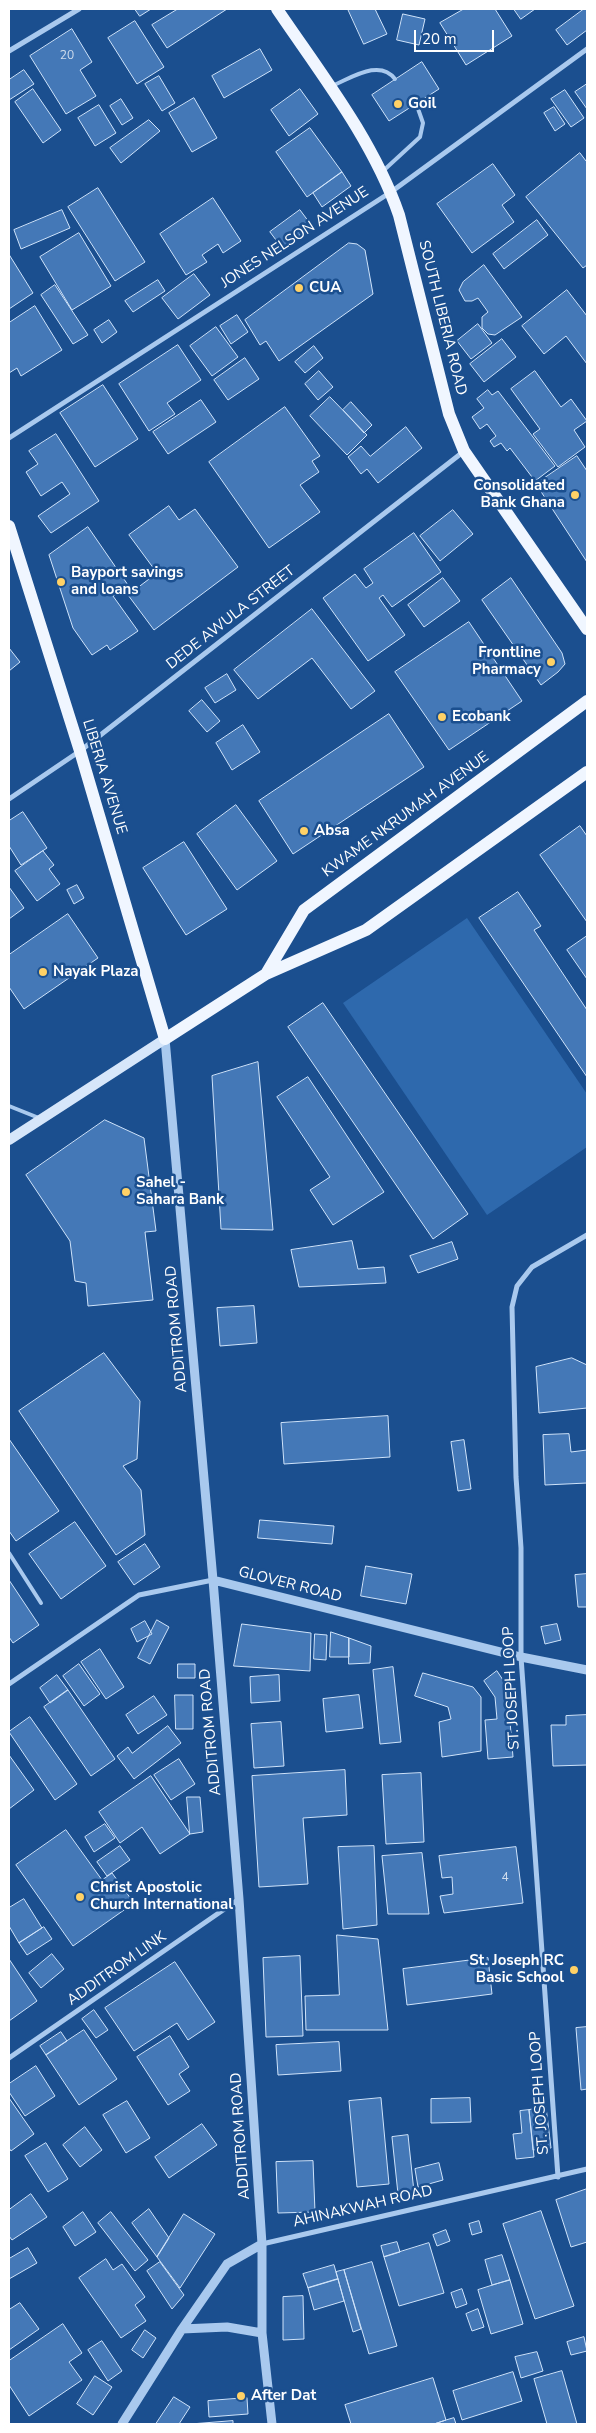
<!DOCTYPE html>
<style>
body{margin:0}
#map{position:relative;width:596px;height:2433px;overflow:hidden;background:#1b4f8f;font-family:"Nunito Sans",sans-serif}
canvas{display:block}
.frame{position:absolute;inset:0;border:10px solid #fff;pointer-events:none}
.scale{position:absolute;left:414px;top:30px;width:80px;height:22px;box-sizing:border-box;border:2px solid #fff;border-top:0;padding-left:6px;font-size:15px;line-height:18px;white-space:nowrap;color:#fff;-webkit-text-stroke:4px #1b4f8f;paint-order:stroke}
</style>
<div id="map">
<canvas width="596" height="2433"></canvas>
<div class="frame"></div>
<div class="scale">20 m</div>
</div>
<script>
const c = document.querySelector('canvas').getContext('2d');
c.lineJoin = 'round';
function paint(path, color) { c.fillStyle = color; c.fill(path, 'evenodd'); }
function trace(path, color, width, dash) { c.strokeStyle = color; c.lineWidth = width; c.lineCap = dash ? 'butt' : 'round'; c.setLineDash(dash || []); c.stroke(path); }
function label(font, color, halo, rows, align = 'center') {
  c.font = font + ' "Nunito Sans",sans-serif'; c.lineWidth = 5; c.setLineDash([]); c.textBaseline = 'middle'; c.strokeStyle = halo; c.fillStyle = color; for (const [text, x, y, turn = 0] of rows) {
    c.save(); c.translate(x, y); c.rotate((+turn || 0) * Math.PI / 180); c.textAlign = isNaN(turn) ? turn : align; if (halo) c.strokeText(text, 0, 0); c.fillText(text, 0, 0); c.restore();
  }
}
const green = new Path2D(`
 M467,918L587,1094V1147L487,1215L343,1003Z`);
const building = new Path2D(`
 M135,9H151L140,16Z
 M178,9H227L167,48L152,25Z
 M348,9H375L387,34L364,44Z
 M464,9H495L512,36L466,65L440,23Z
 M514,9H535L521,19Z
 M584,9H587V30L567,45L556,30Z
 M403,14L425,19L419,45L397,40Z
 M135,21L164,67L137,84L108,38Z
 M72,29L92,62L80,70L96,96L66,114L30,56Z
 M260,49L272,70L224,98L212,76Z
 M422,62L439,89L389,121L372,95Z
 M24,70L34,84L9,100V80Z
 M159,76L175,103L162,111L145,84Z
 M587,84V109L575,92Z
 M33,89L61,130L43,143L15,102Z
 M300,89L318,114L289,136L271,110Z
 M565,90L584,118L571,127L551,99Z
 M194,98L217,138L192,152L169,113Z
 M121,99L133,118L122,125L110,106Z
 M99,105L116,133L95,146L78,118Z
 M554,107L565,124L555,131L544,113Z
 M149,120L160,131L121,163L110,148Z
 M310,128L342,172L307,197L276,152Z
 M580,153L586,161L587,160V265L583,268L526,197Z
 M493,164L515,195L502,205L514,222L472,253L437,204Z
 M342,172L351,186L322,207L313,193Z
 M98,188L145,262L115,281L68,207Z
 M213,198L241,241L223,253L218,244L202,255L207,262L186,275L160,234Z
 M62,210L70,228L21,249L14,230Z
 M300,210L312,226L282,248L270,232Z
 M537,220L548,235L504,269L493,254Z
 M79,233L111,286L72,310L40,257Z
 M349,243L357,244L365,250L373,294L279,361L266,341L260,345L245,320Z
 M10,256L33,293L9,309V257Z
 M484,265L522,317L495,335L488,334L482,328V317L488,312L478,298L472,301H465L459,290L463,282Z
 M194,274L210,295L178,319L162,298Z
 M158,280L165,291L133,312L125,301Z
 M55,285L88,335L73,344L41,295Z
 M567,290L587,316V364L566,336L544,354L522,326Z
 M35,306L62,350L21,376L17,368L9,373V323Z
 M237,315L248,332L231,344L220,326Z
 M109,320L117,332L102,343L94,330Z
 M478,324L492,343L471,359L457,341Z
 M216,327L238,357L212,376L190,346Z
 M502,339L516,357L484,382L470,364Z
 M178,345L201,380L167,403L175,414L149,431L119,384Z
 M314,346L323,358L305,373L295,362Z
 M245,358L259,379L228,400L214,380Z
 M319,371L333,387L318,400L305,384Z
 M535,371L561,407L571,399L587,421L574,430L585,447L558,467L533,434L540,429L511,389Z
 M103,385L138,439L95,467L60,413Z
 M488,390L492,395L498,391L555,466L535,481L510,448L507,451L501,443L494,447L490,441L496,436L487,424L480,429L472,417L484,408L477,399Z
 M330,397L367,435L347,455L310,416Z
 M201,400L216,422L168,454L153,432Z
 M351,402L372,425L364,433L343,410Z
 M285,407L320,456L312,461L319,472L300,485L320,512L269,548L209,462Z
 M406,427L422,448L378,483L367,469L361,474L348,457L361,446L370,456Z
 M56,434L99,501L51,533L38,516L70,494L62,482L41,496L26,472L38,464L29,451Z
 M577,456L587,471V562L536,484Z
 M169,506L179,520L195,509L238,567L154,630L128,595L157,573L129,535Z
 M453,510L473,534L440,561L420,536Z
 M88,527L128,585L113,596L138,631L110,650L107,645L92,655L73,628L49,555Z
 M414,533L441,572L392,607L383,595L379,598L405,635L368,661L323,598L355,574L366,588L373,583L364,569Z
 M443,578L460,601L424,627L408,605Z
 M511,578L562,653L565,664L558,672L541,685L482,600Z
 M312,609L375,691L351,709L312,658L258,699L234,670Z
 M469,622L522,701L449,750L395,672Z
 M9,648L20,662L9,671Z
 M227,674L236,690L215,703L205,688Z
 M202,700L220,721L207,732L189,711Z
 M389,714L424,767L293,854L259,801Z
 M243,725L260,752L232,770L216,743Z
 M236,805L277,861L237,890L197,834Z
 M23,812L47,848L21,865L9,846V821Z
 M580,826L587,836V922L540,855Z
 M184,842L227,909L186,935L143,868Z
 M43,851L54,865L49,869L60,884L37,901L15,871Z
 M77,885L84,898L74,904L67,890Z
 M9,887L24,908L9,919Z
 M518,892L541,926L534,930L587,1010V1077L479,918Z
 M68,914L98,958L24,1009L9,987V955Z
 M587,936V979L567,950Z
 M323,1003L468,1214L433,1239L288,1027Z
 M258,1062L273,1230L221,1229L212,1076Z
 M308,1077L384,1192L333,1225L310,1190L330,1177L277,1097Z
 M105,1120L144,1138L156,1231L145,1232L153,1300L88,1306L86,1283L75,1281L70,1241L26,1175Z
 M352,1241L358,1269L384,1267L386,1283L299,1287L291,1250Z
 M452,1242L458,1259L418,1273L410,1256Z
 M254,1306L257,1343L220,1346L217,1308Z
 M104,1353L140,1401L137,1459L123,1466L141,1490L145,1535L116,1555L19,1411Z
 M572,1358L587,1365V1408L539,1413L536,1367Z
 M388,1416L390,1457L284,1464L281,1423Z
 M569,1434L571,1452L587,1450V1483L545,1485L543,1435Z
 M9,1439L59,1511L16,1541L9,1531Z
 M464,1440L471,1489L458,1491L451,1442Z
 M260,1520L334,1526L332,1544L258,1538Z
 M75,1522L106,1566L61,1599L29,1554Z
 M145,1544L160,1567L134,1585L118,1562Z
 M366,1566L412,1574L406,1604L361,1596Z
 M587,1574V1607H578L575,1575Z
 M9,1580L39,1625L13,1643L9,1637Z
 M157,1620L169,1627L150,1664L138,1658Z
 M145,1621L152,1634L137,1642L131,1629Z
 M242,1624L311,1633L310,1671L234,1666Z
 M557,1624L561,1640L545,1644L541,1627Z
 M331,1632L349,1638V1657H330Z
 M315,1634L327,1635L326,1660L314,1659Z
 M349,1638L371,1646L370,1663L349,1664Z
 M100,1649L124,1687L106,1699L81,1662Z
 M79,1664L100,1694L84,1706L63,1676Z
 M178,1664H195V1678H178Z
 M393,1667L401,1742L380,1744L373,1670Z
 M497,1671L507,1686L513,1757L488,1759L485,1720L497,1719L495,1697L484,1681Z
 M423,1673L473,1687L481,1697V1751L442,1757L439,1722L451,1719L448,1707L415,1696Z
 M57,1675L68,1690L50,1703L40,1688Z
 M279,1675L280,1701L251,1703L250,1677Z
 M68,1690L115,1759L91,1776L44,1707Z
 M175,1695H193V1729H176Z
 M359,1695L363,1728L326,1732L323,1699Z
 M154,1696L167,1715L138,1734L126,1715Z
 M587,1715V1765L553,1766L551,1725H566V1716Z
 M30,1717L77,1784L55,1800L9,1732Z
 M281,1722L284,1766L254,1768L251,1724Z
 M168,1726L181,1743L134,1779L117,1756L128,1747L132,1753Z
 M9,1755L34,1790L9,1809Z
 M179,1759L195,1784L171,1800L154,1775Z
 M345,1770L347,1815L303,1818L308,1884L259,1887L252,1776Z
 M421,1773L424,1842L386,1844L382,1775Z
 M151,1776L190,1834L160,1854L142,1827L120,1843L99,1812Z
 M187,1797H200L203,1832L190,1834Z
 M105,1824L115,1838L94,1852L85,1837Z
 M66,1830L102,1880L112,1873L134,1903L73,1946L16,1865Z
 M120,1846L130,1860L107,1876L97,1862Z
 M374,1846L377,1925L343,1929L338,1847Z
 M516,1847L523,1903L444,1913L440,1896L453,1894L452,1877L442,1878L439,1856Z
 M422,1853L429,1914H388L382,1856Z
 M24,1899L42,1928L19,1943L9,1926V1908Z
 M44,1927L52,1939L27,1955L19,1943Z
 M337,1935L378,1939L388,2030H306L305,1996L339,1995Z
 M52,1954L64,1969L41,1988L29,1973Z
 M300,1956L303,2036L266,2037L263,1958Z
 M488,1958L492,1994L407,2005L403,1969Z
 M9,1959L37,2001L9,2021Z
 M175,1962L215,2022L188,2040L177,2023L134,2051L105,2008Z
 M94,2010L108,2030L96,2038L82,2019Z
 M587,2027V2089L581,2090L576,2028Z
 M84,2030L117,2079L79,2105L46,2055Z
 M61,2032L67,2041L46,2055L40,2046Z
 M170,2036L189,2067L179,2074L190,2091L168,2105L137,2057Z
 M339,2042L341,2071L278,2075L276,2045Z
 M36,2066L55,2096L25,2116L9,2092V2084Z
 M9,2098L34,2134L11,2151L9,2148Z
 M381,2098L389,2184L357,2187L349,2101Z
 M470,2098L471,2122L431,2123V2099Z
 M127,2101L150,2138L126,2153L103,2115Z
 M546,2107L551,2148L533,2150L529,2110Z
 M529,2110L534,2157L516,2159L513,2134L522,2133L520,2111Z
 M202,2124L217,2145L169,2178L155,2157Z
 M85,2127L102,2150L80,2167L63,2145Z
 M408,2135L414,2192L398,2194L392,2137Z
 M46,2143L68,2179L48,2192L25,2156Z
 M313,2161L315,2212L278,2213L276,2162Z
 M439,2163L443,2180L418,2187L415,2169Z
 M587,2189V2242L571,2247L556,2200Z
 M31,2194L47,2217L12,2240L9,2236V2210Z
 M149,2209L169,2238L157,2257L132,2223Z
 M541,2211L574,2306L535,2319L503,2224Z
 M83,2212L96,2232L75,2246L63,2227Z
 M111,2212L148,2260L135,2271L98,2223Z
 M184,2214L215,2234L180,2288L157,2257Z
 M479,2221L482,2232L472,2235L469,2224Z
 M446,2230L450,2241L437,2246L433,2235Z
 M397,2242L400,2252L384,2257L381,2246Z
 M429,2243L444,2293L399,2306L384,2257Z
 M28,2248L37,2263L9,2279V2259Z
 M502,2255L510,2280L492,2285L485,2260Z
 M106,2259L113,2270L122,2264L145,2297L135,2305L146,2321L121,2338L79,2278Z
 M160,2262L184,2295L172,2309L147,2271Z
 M372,2262L397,2346L369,2354L344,2270Z
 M334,2265L338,2279L308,2288L303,2274Z
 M344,2270L361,2329L353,2332L336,2272Z
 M338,2279L344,2301L314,2310L308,2288Z
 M510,2280L523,2324L491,2334L478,2290Z
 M462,2289L467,2304L456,2308L451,2293Z
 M303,2296L304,2339L283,2340V2297Z
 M20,2303L39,2329L9,2350V2310Z
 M478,2309L484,2327L472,2331L466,2314Z
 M63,2324L82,2353L69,2362L82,2380L29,2416L9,2385V2361Z
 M145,2330L156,2338L143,2358L132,2350Z
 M584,2337L587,2351L571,2355L567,2342Z
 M102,2341L122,2371L108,2381L88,2350Z
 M537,2352L543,2371L521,2378L515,2357Z
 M562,2371L577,2424H547L534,2379Z
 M513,2372L522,2401L462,2420L453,2391Z
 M95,2376L112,2387L93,2415L77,2404Z
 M433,2378L446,2420L434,2424H351L345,2405Z
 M174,2397L190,2407L179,2424H156Z
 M247,2398L248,2414L209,2417L208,2401Z
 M454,2418L456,2424H434L446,2420Z
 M233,2421V2424H191Z`);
const service = new Path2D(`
 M334,85C353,77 380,59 395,79
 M383,171L420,137L423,123L416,103
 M9,1106L39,1118
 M9,1553L41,1603`);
const minor = new Path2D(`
 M9,51L79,9
 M9,438L391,192L587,49
 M9,799L80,751L463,452
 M9,1684L139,1595L213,1580
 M9,2058L239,1899
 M558,2177L521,1657V1548L516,1477L512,1307L517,1286L532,1267L587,1235
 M262,2244L587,2169`);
const tertiary = new Path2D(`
 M165,1039L213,1580L239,1899L262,2244V2333L272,2424
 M213,1580L521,1657L587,1670
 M182,2329L227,2327L262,2333
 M122,2424L182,2329L227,2264L262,2244`);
const secondary = new Path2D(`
 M9,1140L165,1039`);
const primary = new Path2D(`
 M277,9C321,74 373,140 399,215L449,414L464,451L587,629
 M9,526L80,751L165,1039L266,974L366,930L587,772
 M266,974L304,910L587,701`);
const markers = [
 [398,104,5,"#ffd166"],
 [299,288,5,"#ffd166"],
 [575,495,5,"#ffd166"],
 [61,582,5,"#ffd166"],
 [551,662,5,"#ffd166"],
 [442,717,5,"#ffd166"],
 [304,831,5,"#ffd166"],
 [43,972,5,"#ffd166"],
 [126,1192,5,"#ffd166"],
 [80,1897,5,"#ffd166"],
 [574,1970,5,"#ffd166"],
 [241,2396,5,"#ffd166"]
];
const numberNames = [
 ["20",67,56],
 ["4",505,1878]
];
const poiNames = [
 ["Goil",408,104],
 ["CUA",309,288],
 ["Consolidated",565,486,"right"],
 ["Bank Ghana",565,503,"right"],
 ["Bayport savings",71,573],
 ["and loans",71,590],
 ["Frontline",541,653,"right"],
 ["Pharmacy",541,670,"right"],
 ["Ecobank",452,717],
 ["Absa",314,831],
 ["Nayak Plaza",53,972],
 ["Sahel -",136,1183],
 ["Sahara Bank",136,1200],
 ["Christ Apostolic",90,1888],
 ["Church International",90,1905],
 ["St. Joseph RC",564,1961,"right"],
 ["Basic School",564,1978,"right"],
 ["After Dat",251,2396]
];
const streetNames = [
 ["JONES NELSON AVENUE",295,238,-33],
 ["SOUTH LIBERIA ROAD",442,318,76],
 ["DEDE AWULA STREET",231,618,-38],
 ["LIBERIA AVENUE",104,777,73],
 ["KWAME NKRUMAH AVENUE",406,815,-36],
 ["ADDITROM ROAD",177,1329,-95],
 ["GLOVER ROAD",290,1585,14],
 ["ST. JOSEPH LOOP",512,1688,-93],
 ["ADDITROM ROAD",211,1732,-95],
 ["ADDITROM LINK",117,1969,-35],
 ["ST. JOSEPH LOOP",540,2093,-94],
 ["ADDITROM ROAD",241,2136,-94],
 ["AHINAKWAH ROAD",363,2207,-13]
];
paint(green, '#2e69ad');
paint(building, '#4478b7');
trace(building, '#cfe3fa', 1);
trace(service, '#a9c9ee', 4);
trace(minor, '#a9c9ee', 5);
trace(tertiary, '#a9c9ee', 9);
trace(secondary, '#d6e6fa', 10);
trace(primary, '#f0f6ff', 12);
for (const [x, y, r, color] of markers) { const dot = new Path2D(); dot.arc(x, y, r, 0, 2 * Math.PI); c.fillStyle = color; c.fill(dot); trace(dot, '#1b4f8f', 2); }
label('12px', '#d0dded', null, numberNames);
label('bold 15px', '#fff', '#1b4f8f', poiNames, 'left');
label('15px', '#fff', '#1b4f8f', streetNames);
</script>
